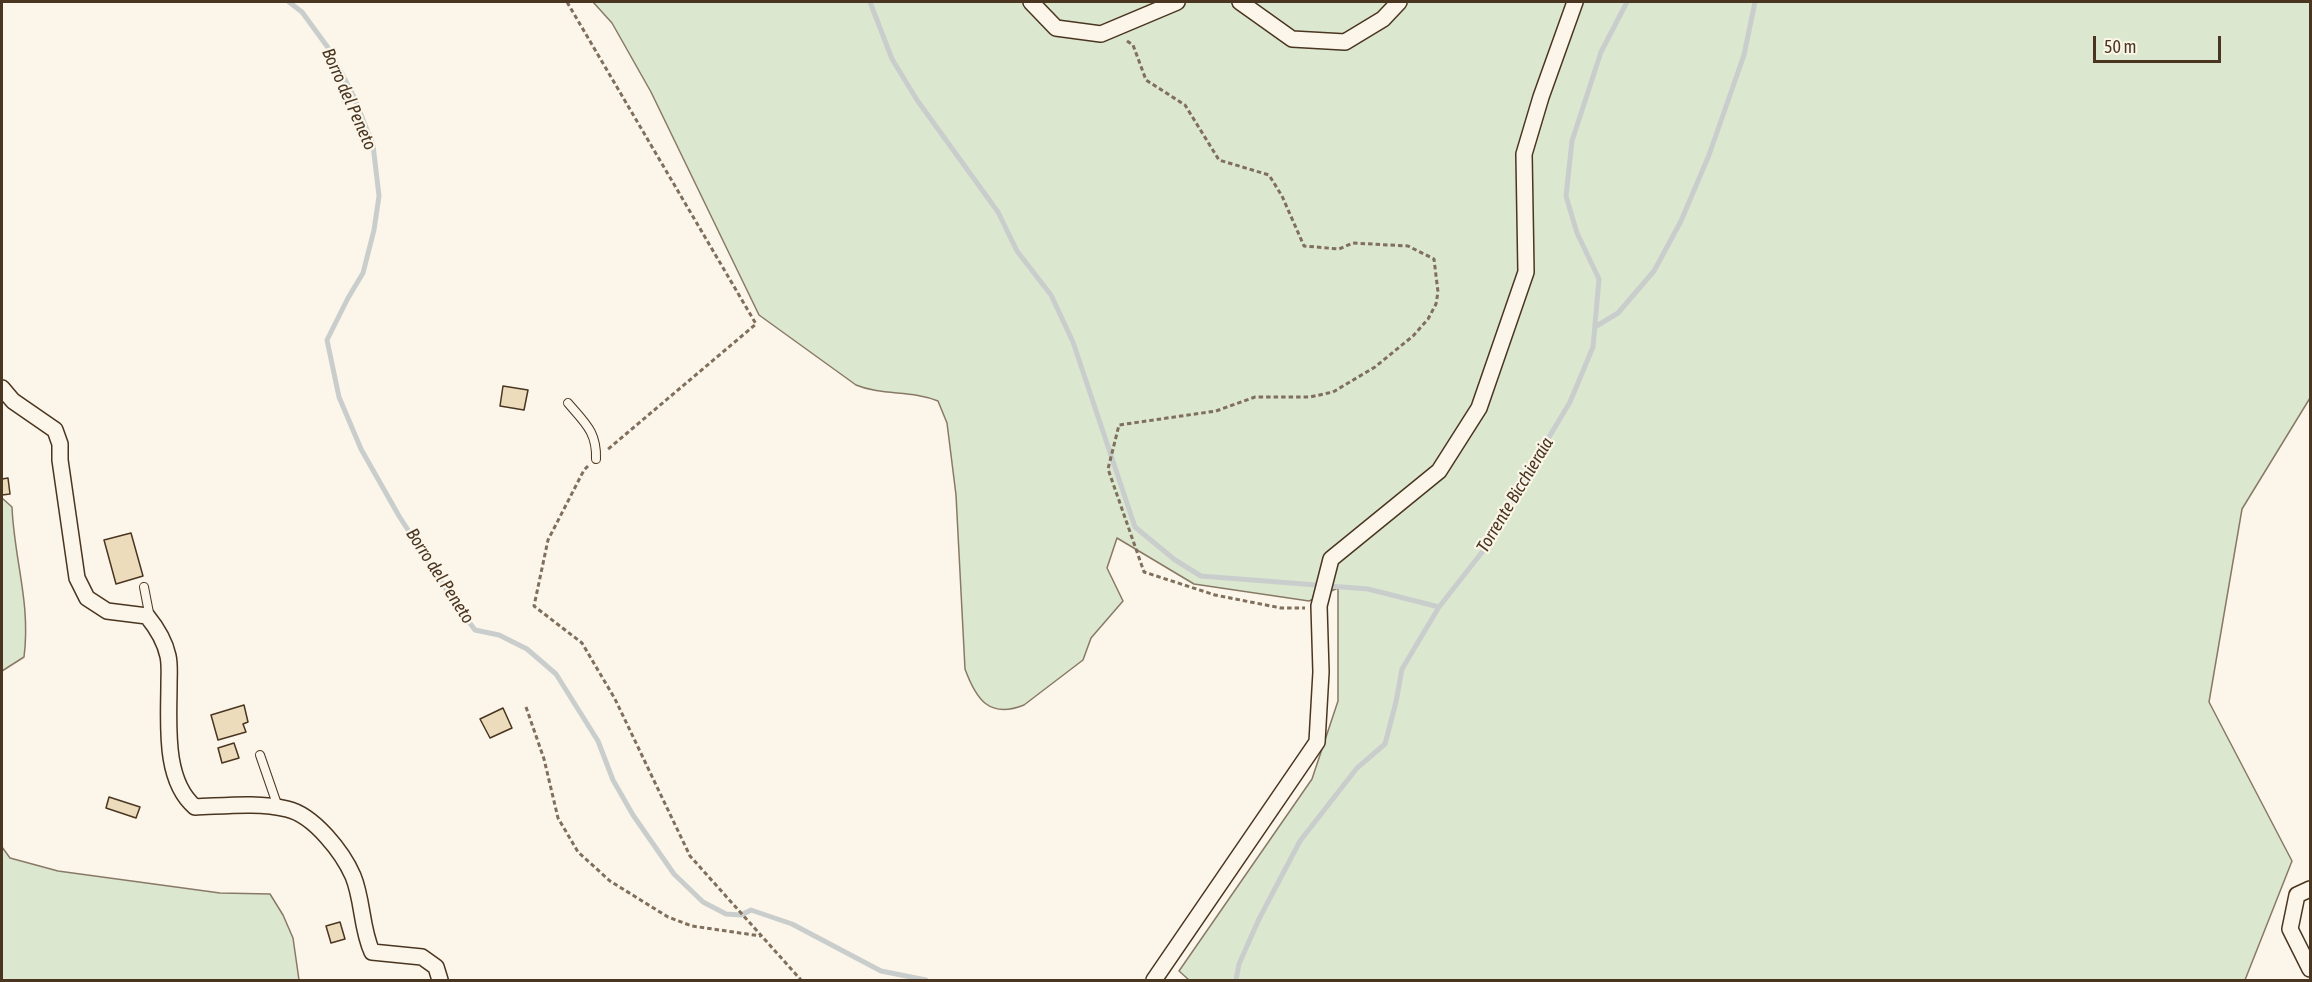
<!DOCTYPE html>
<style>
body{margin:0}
#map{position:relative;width:2312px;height:982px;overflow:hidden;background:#fbf6e9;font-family:"Asap Condensed",sans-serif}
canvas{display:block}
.frame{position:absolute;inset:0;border:3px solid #4a3520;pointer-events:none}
.scale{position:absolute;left:2093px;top:36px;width:128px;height:27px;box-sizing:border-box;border:3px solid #4a3520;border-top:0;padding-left:8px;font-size:18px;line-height:21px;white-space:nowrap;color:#4a3520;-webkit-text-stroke:4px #fbf6e9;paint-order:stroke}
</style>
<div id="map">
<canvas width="2312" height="982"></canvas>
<div class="frame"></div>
<div class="scale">50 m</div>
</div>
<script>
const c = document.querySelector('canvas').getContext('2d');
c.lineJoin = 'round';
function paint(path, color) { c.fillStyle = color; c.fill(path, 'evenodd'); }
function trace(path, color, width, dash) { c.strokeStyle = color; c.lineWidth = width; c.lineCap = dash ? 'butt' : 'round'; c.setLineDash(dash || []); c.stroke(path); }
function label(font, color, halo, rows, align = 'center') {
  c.font = font + ' "Asap Condensed",sans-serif'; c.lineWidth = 4.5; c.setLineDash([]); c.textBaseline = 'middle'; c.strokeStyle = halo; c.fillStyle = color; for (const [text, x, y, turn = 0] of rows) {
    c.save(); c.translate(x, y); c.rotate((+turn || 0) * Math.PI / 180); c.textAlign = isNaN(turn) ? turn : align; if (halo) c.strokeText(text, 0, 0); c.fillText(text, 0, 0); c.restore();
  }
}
const green = new Path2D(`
 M593,2H2310V398L2242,509L2209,702L2292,861L2245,980H1189L1179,971L1312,779L1338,701V588L1309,601L1194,584L1117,538L1107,568L1123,601L1091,638L1083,660L1024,705C989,719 976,699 965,669L956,495L947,423L938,401C912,390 882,396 856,385L759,315L651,92L612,23Z
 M2,498L12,507C14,559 31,603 24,657L2,671Z
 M2,847L10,858L58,871L220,893L270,894L283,915L293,938L299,980H2Z`);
const stream = new Path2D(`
 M289,2L302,12L329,49L354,97L373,145L379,196L374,230L363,273L348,298L327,340L339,397L361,449L399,516L455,603L475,630L499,635L527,649L556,674L598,741L613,780L633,815L674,874L703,902L726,914L741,915L751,910L792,924L881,971L926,980
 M870,2L892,59L917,100L998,212L1017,251L1051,295L1073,342L1135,527L1175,560L1201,576L1368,589L1439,607
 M1595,327L1618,313L1654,271L1681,221L1709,155L1744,55L1755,2
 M1236,980L1239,964L1259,919L1300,841L1357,768L1385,744L1396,702L1402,669L1439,607L1490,542L1524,479L1570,402L1593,347L1599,279L1577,233L1566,196L1572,141L1601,52L1627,2`);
const building = new Path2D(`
 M503,386L528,390L524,410L500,406Z
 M8,478L10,494L2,495V479Z
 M131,533L143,576L116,584L104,540Z
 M244,705L248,722L243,724L246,732L218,740L211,715Z
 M503,708L512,728L490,738L480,719Z
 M234,743L239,758L222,763L218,748Z
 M109,797L140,807L136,818L106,808Z
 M340,922L345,939L331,943L326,926Z`);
const path = new Path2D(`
 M567,2L756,324L607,450
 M1127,41L1133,45L1146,80L1185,105L1219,160L1269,175L1282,196L1304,246L1339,249L1353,243L1408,246L1434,259L1438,292L1436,304L1428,319L1413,336L1375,367L1333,392L1310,397H1255L1216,411L1119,425L1108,469L1144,572L1215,595L1281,608H1305
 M588,466L584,470L548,540L534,606L582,643L615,699L690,856L801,980
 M526,707L544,759L558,818L578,852L610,881L668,917L692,926L761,936`);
const service = new Path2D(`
 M568,403C585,423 597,432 596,459
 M144,587L150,618
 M260,755L278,807`);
const minor = new Path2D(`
 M1031,2L1056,28L1101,34L1177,2
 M1240,2L1292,39L1345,42L1383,19L1399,2
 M2,388L13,401L55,430L60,444V460L77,578L87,598L107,611L147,616C156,627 165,642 168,656C170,665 169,675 169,684C169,722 163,780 195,807C225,806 258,802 287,809C314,815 343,853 353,876C363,900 361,928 372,952L422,957L436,967L440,980
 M2310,889L2297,895L2290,929L2310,969
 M1154,980L1317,742L1321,672L1319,606L1331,559L1439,471L1479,408L1526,272L1524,154L1541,97L1575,2`);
const waterNames = [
 ["Borro del Peneto",349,99,66],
 ["Torrente Bicchieraia",1515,495,-59],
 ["Borro del Peneto",440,576,57]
];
paint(green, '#dce7d0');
trace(green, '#887966', 1.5);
trace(stream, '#c9cecd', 5);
paint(building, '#ecdcbc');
trace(building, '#4a3520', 1.5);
trace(service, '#4a3520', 10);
trace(minor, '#4a3520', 18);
trace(path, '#7f6f5c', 3, [4.5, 3]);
trace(service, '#fbf6e9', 8);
trace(minor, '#fbf6e9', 15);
label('italic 18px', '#4a3520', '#fbf6e9', waterNames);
</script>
